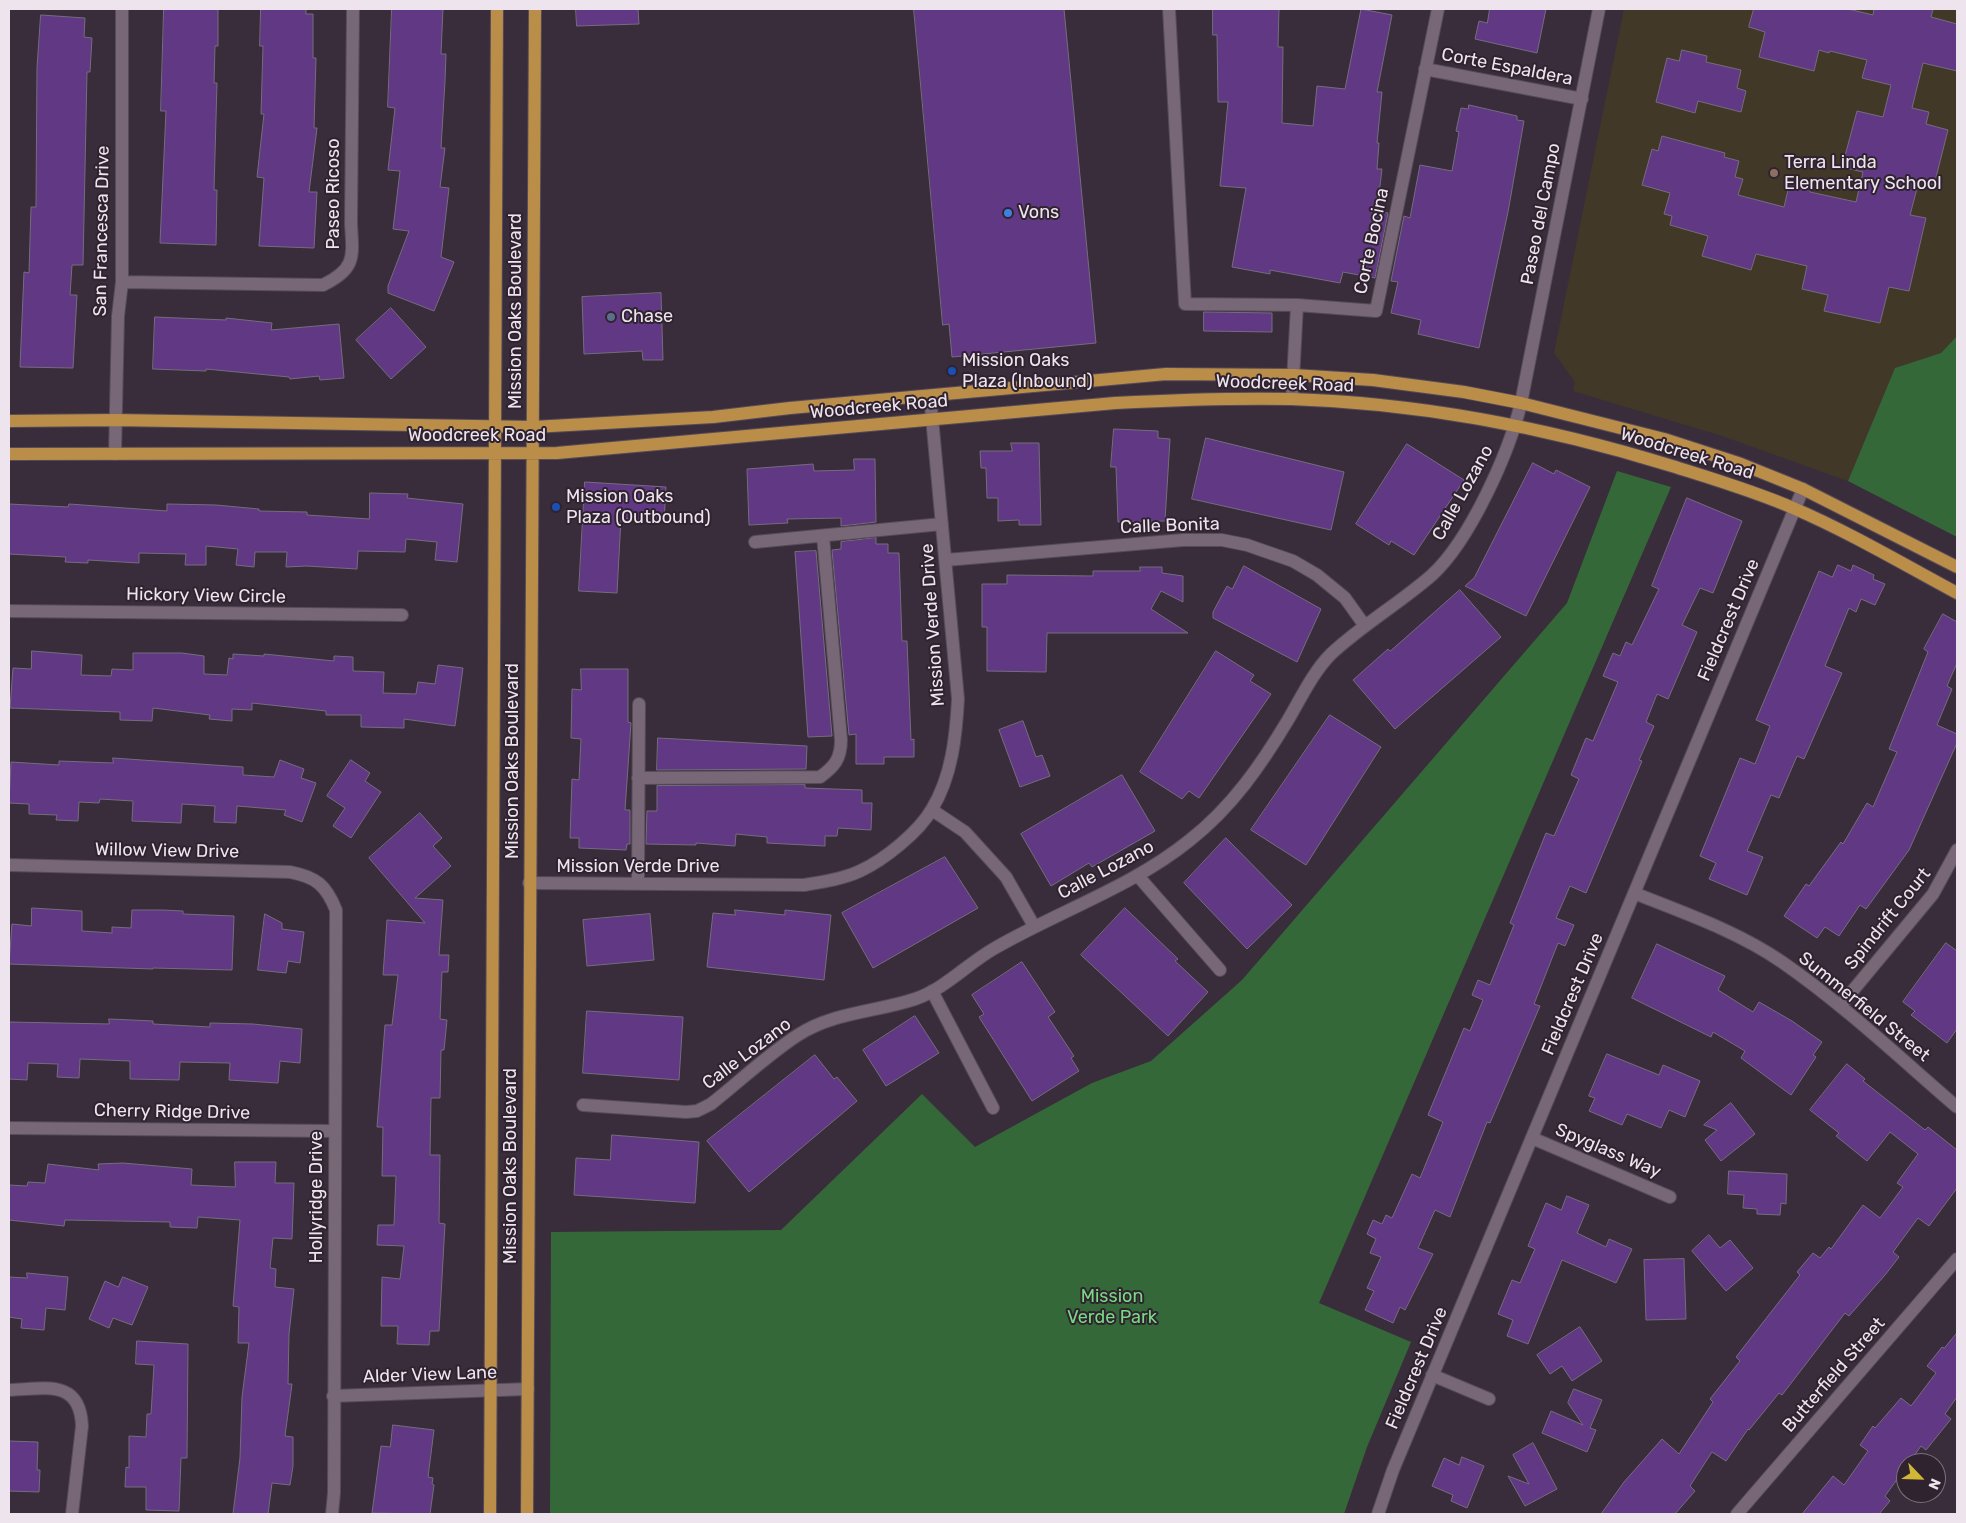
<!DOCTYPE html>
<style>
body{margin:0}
#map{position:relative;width:1966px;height:1523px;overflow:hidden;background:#3a2d3b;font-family:Rubik,sans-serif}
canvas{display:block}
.frame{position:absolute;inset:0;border:10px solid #ede4ed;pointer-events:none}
.north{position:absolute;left:1896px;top:1453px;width:50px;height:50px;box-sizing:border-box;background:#302330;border:1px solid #7c707c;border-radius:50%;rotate:114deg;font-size:14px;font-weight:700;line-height:20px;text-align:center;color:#ede4ed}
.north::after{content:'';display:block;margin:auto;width:18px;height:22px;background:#d1b736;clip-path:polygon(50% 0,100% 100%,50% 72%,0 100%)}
</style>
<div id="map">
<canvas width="1966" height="1523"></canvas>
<div class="frame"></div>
<div class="north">N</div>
</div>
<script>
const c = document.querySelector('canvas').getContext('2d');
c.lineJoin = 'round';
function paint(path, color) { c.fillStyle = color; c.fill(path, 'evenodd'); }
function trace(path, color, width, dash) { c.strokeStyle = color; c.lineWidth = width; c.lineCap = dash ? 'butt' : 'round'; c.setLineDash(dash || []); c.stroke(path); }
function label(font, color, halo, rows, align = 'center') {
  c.font = font + ' Rubik,sans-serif'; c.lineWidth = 4; c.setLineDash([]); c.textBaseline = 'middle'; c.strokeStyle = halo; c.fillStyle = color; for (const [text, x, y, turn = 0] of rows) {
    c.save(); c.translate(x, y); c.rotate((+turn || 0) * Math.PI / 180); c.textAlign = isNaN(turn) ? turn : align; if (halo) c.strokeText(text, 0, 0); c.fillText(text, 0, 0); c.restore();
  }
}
const education = new Path2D(`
 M1624,9H1957V336L1941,353L1895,368L1848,481L1722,436L1573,391L1575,382L1554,353Z`);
const green = new Path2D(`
 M1957,336V537L1848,481L1895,368L1941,353Z
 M1617,471L1671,487L1319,1303L1411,1342L1367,1447L1344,1514H550L551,1232L781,1230L922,1094L975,1147L1092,1083L1151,1061L1242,980L1567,603Z`);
const building = new Path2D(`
 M164,9H218V46H215L214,83H217L214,190H217L216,245L160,243L166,111H161Z
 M261,9H306V14H313V58H316L314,128H317L309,192H317L314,248L259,246L264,178L257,177L264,114H261L263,46H260Z
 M392,9H443L441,54H446L445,81L441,148H445L440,187L449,188L441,257L454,262L434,311L388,293V286L409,231L393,229L400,171L388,170L395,108L388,107Z
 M576,9H638L639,24L577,26Z
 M914,9H1064L1096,343L952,357L949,324L943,325Z
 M1213,9H1279L1278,47H1283L1282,123L1313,126L1317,86L1345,89L1361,9L1392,15L1377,92H1382L1377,143H1379L1377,169H1382L1377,211L1388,213L1375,278L1343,272L1340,283L1270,270V274L1232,267L1246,188L1220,186L1228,102H1218L1217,35H1213Z
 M1490,9H1546L1537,53L1475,39L1479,21L1487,23Z
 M1754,9H1848L1873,15L1874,9H1933L1931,17L1957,24V71L1923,63L1912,108L1929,112L1926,124L1948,130L1934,185L1919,181L1910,215L1926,218L1909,291L1889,287L1880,323L1824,311L1828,295L1802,289L1807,266L1756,254L1751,270L1702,256L1708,236L1670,225L1672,216L1664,214L1670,193L1642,185L1652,149L1658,151L1662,136L1725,153L1724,157L1739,161L1735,177L1743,179L1738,195L1784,207L1790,182L1811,187L1810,192L1856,202L1863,172L1842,167L1857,111L1883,117L1891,85L1862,78L1867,60L1830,51L1829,53L1819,50L1814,71L1759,57L1765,32L1749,27Z
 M41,15L85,18L84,37L92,38L90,72H87L83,265H72L70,295H77L73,368L20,367L24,272L29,273L31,207H36L37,68Z
 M1682,50L1707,56L1706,62L1741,70L1737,88L1746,91L1741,112L1698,101L1695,113L1656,102L1667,58L1679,61Z
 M1469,105L1517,116V120L1524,121L1508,212L1479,348L1418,334L1421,320L1391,313L1398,282L1391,281L1404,216L1410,218L1420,165L1452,171L1459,132L1456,131L1461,108L1468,109Z
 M661,293L663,360H643L642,351L584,354L582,297Z
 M391,308L426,347L391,379L356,340Z
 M1204,312L1272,313V332L1204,331Z
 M155,317L226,320V318L272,323L271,330L339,324L344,378L320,380L319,376L290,379L289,377L206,369V371L153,369Z
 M1114,429L1158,431V438L1170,439L1165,521L1118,522L1116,467H1111Z
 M1206,438L1344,472L1331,530L1192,499Z
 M1011,443H1039L1041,525H1019V520L998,521V498H987L986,468H981L980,451H1012Z
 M1407,444L1464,480L1414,555L1391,541L1389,545L1356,524Z
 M854,459H875L876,522L841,526V518L787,519L788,523L749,525L747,469L813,464L814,471L854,470Z
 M1533,463L1554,474L1556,470L1590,487L1526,616L1465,586L1474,578Z
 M585,482L666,487L664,521L621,518L617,593L579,591Z
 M370,493L408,494L407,498L463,504L457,562L435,560L437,542L406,539L405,552L358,551L357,569L306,566L286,567L287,552H255L254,567L236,565L238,549L206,546V565H185L186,554L139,553V563L88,560V563L65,562L66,557L9,554V504L68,507L69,504L167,511V504L216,505L259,509V511L307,512V515L369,519Z
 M1687,498L1742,521L1713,593L1700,588L1682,625L1697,632L1668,699L1657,694L1646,722L1654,726L1639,760L1642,761L1586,893L1570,886L1556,918L1574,925L1565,946L1558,943L1534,1004L1540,1006L1490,1123L1487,1122L1450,1217L1435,1210L1418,1248L1433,1254L1405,1310L1400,1307L1393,1323L1365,1310L1374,1291L1367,1288L1381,1257L1370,1253L1376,1239L1367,1234L1373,1220L1382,1224L1386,1215L1392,1218L1412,1174L1420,1178L1443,1122L1428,1115L1464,1028L1470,1031L1483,1000L1472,995L1478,980L1490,985L1514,925L1510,923L1546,833L1554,836L1579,779L1571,775L1586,738L1593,741L1618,682L1603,676L1613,653L1620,656L1626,642L1632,645L1659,589L1652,586Z
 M876,538V544H888V553H899L902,641H907L911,740L914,739V757H884V764H856V734L849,735L832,550L841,549V542Z
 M816,551L832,736L808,737L795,552Z
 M1838,565L1851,571L1853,565L1874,575L1873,579L1885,584L1875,605L1861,599L1856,612L1849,608L1825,666L1842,673L1804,759L1797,756L1779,798L1771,795L1747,851L1763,857L1747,895L1709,879L1716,863L1700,856L1740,758L1755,764L1770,726L1756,720L1819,571L1832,577Z
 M1244,566L1321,609L1297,662L1213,618V612L1227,586L1232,589Z
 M1140,567H1162V573L1183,576V602L1161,591L1151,609L1188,633H1047L1046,672L987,671V627H982V584H1007V575L1093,576V571H1140Z
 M1460,590L1501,637L1395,729L1353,680L1388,649L1390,651Z
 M1943,614L1957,622V663L1947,686L1952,689L1937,725L1957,734V743L1909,850L1866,909L1860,905L1839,936L1825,927L1817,938L1784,916L1806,884L1809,886L1841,842L1843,844L1867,803L1873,807L1897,752L1889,749L1928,652L1924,649Z
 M32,651L82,655L81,675L111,676L112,669L133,670V653H182L204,656V674L227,675L229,658L233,659V654L264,656V654L334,661V656L353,657V671L384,672L383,693L416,694L418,682L435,684L438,665L463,668L455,726L404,719V728L361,727V715H326V711L252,703V710L232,709V721L209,719L210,715L153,708L152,721L120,720V712L10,708L13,668L31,669Z
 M1216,651L1254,675L1250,681L1271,694L1199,798L1189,791L1182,799L1140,772Z
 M581,669H628V722L631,723L625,810H630V844H627L626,850L579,848V838H570L572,779L579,780L581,739L571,738L572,689L581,690Z
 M1330,715L1381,747L1306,865L1251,830Z
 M1023,721L1036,757L1042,755L1050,776L1020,787L999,730Z
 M658,738L807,746L806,769L657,770Z
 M113,758L243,767V775L274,777L280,760L304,769L301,778L316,783L302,822L284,815L286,810L237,806L236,823L214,822L215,806L182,804L181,823L132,821L133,801L100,799L99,803L79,802L78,821L56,820L57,815L29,814V804L9,803L11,762L59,765V761L113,763Z
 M351,760L370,773L365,781L381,792L351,838L333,826L345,808L327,796Z
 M1122,775L1155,831L1092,867L1089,863L1051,886L1021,834Z
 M805,785V788L862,790V803H872L871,830L838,828L837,836H825V846L767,843V837L736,834L735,846L696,843V845L646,844L647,811H657V786Z
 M420,813L442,838L433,846L451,866L415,898L443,900L439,955H449L448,972H442L440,1019L447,1020L444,1050H441L440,1098H431L430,1155H440L439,1223L445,1224L439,1331H430L429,1345L397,1344L398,1326H381L382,1277L400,1279L404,1246L377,1245L378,1225H394L396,1176H382L383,1127H377L385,1025H392L398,975H383L387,920L425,923L369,858Z
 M1226,838L1292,905L1247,949L1184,883Z
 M945,857L978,908L873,968L842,913Z
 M32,908L82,911V931L112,933V927L131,928L132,910H163L183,911V914L234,916L232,970L153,968V969L9,964L12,924L31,926Z
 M1125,908L1178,959L1175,961L1208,992L1168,1036L1081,955Z
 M735,910L785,915V910L831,915L824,980L707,967L713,913L735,915Z
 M265,914L282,923V929L304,932L300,963L288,961L286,973L258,970Z
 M650,914L654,960L587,966L583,920Z
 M1946,943L1957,951V1029L1947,1043L1911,1015L1915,1011L1903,1002Z
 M1657,944L1725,976L1718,990L1753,1012L1759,1002L1792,1021L1822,1042L1813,1055L1816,1057L1791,1095L1741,1058L1745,1051L1713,1032L1711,1037L1632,998Z
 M1022,962L1055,1012L1048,1017L1074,1056L1071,1058L1079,1071L1032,1101L979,1017L984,1014L972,995Z
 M587,1011L683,1017L679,1080L583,1073Z
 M915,1016L939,1053L886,1086L863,1050Z
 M109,1019L153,1021V1024L210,1027V1023L253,1024L302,1029L300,1063L280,1061L278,1083L229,1080L230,1063L180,1062L179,1080L130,1079V1061L80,1059L79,1078L57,1077L58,1064L28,1063L27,1080L9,1079V1022L109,1024Z
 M1607,1054L1659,1075L1663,1065L1700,1081L1685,1117L1669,1110L1661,1128L1627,1114L1622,1125L1589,1111L1595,1098L1589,1096Z
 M815,1055L834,1079L837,1077L857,1101L749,1192L707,1141Z
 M1847,1064L1865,1079L1863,1081L1925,1130L1928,1127L1957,1150V1188L1929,1226L1918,1218L1893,1252L1899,1257L1885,1275L1849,1316L1845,1313L1782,1395L1779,1393L1749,1430L1748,1429L1726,1461L1712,1452L1690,1486L1695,1491L1675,1514H1601L1624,1482L1662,1439L1679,1454L1713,1402L1710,1399L1740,1361L1736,1357L1800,1275L1797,1272L1813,1253L1820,1258L1829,1247L1831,1249L1863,1205L1880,1218L1903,1187L1897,1183L1918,1154L1890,1132L1867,1161L1836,1136L1839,1133L1810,1110Z
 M1731,1103L1755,1134L1721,1161L1705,1140L1717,1130L1704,1125Z
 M612,1135L699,1142L695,1203L574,1195L576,1158L610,1160Z
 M235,1162H276L275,1183H294L292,1239L273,1238L270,1268L276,1269L275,1287L294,1289L289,1334L288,1384H292L285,1436L293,1437V1466L290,1485L272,1483L268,1514H233L240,1458L242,1397L249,1343H238L239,1307L233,1306L240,1220L198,1217L197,1228L170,1227V1222L65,1220L64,1226L9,1220V1185L27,1186L28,1182L45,1183L48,1164L99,1170L98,1164L123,1163L192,1169L191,1185L235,1187Z
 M1729,1171L1787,1174L1786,1204L1781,1203L1780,1215L1757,1214V1209L1743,1208L1744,1195L1728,1194Z
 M1567,1196L1589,1205L1577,1233L1606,1247L1609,1239L1632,1249L1616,1283L1562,1260L1528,1344L1507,1336L1513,1320L1498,1314L1512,1280L1520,1283L1535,1249L1528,1246L1546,1203L1561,1210Z
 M1709,1235L1720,1248L1730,1240L1753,1268L1726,1291L1692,1251Z
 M1684,1259L1686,1319L1646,1320L1644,1260Z
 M27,1273L68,1277L65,1310L46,1308L44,1330L21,1328L22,1319L9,1317V1277L27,1278Z
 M123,1277L148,1287L132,1325L113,1318L109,1328L89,1319L105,1281L118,1287Z
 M1580,1327L1602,1361L1572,1381L1562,1366L1550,1374L1537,1355Z
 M1957,1333V1397L1945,1414L1951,1419L1926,1450L1921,1446L1909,1463H1906V1467L1885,1496L1890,1501L1879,1514H1802L1833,1476L1844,1485L1868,1451L1860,1445L1873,1426L1875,1428L1901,1398L1911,1406L1936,1373L1927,1366L1942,1347L1944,1348Z
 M137,1341L188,1344L187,1458H181L179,1511L146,1510V1487H125L126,1467L129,1468V1436L146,1437L147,1414H151L154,1365L136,1364Z
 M1574,1389L1602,1400L1590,1428L1596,1430L1587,1452L1542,1433L1551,1411L1583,1425L1568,1403Z
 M393,1425L434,1430L428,1477L433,1478L432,1484L434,1485L430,1514L372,1513L381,1446L390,1447Z
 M9,1441L38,1442L37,1470H40L39,1492L9,1491Z
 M1533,1443L1557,1489L1525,1506L1508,1476L1529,1484L1513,1455Z
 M1462,1457L1484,1466L1467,1508L1451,1501L1453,1495L1432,1486L1444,1458L1459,1465Z`);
const minor = new Path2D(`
 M1169,9L1185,304L1297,305
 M1425,69L1582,99
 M122,282L323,285C356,269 353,257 351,224L353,9
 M1292,399L1297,305L1376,311L1438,9
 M115,454L118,316L122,282V9
 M755,542L942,524
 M946,560L1183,540H1222L1247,545L1293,561L1317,575L1345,598L1365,626
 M9,611L402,615
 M638,778L820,777C834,767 841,759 841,740L823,536
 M932,810L965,832L1006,877L1034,926
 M9,865L290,872C316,877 326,885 336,910L334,1493L332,1514
 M1138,876L1220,970
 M529,883L804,885C822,882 843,879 860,871C884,860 919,832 932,809C952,776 956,736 958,699L930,396
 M638,884L639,704
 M1634,893C1684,913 1737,931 1782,962C1844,1005 1900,1058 1957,1107
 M932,991L993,1108
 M1840,1006L1933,894L1957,850
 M583,1105L686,1112L697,1111L711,1104C739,1082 767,1055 798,1035C834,1012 876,1012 915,999C945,989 968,963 995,948C1059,911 1132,887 1190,840C1232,807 1261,765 1288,720C1301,698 1313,672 1331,654C1362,625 1400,603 1432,575C1470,540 1509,453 1521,403L1599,9
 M9,1128L335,1131
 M1532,1138L1670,1197
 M1432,1375L1489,1399
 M9,1390C44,1389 80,1378 82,1426L72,1514
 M333,1396L528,1389
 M1378,1514L1393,1470L1803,489
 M1737,1514L1957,1259`);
const major = new Path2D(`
 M9,421L115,420L533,427L713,417L790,408L1166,374L1293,375L1373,380L1464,392L1521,403L1664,439L1741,464L1803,489L1957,567
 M9,454L557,453L1115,403C1173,400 1232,398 1291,399C1420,403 1549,428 1672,466C1713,479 1754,491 1793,508C1849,532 1903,564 1957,593
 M490,1514L497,9
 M527,1514L535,9`);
const markers = [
 [1774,173,5,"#8d6e63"],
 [1008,213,5,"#3f7fe0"],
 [611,317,5,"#5c6f8a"],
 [952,371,5,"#1a4fb4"],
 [556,507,5,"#1a4fb4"]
];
const streetNames = [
 ["Corte Espaldera",1507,67,11],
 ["Paseo Ricoso",334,194,-90],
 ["Paseo del Campo",1541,214,-79],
 ["San Francesca Drive",102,231,-89],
 ["Corte Bocina",1372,241,-78],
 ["Mission Oaks Boulevard",516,311,-90],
 ["Woodcreek Road",1285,384,2],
 ["Woodcreek Road",879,407,-5],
 ["Woodcreek Road",477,436],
 ["Woodcreek Road",1687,454,17],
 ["Calle Lozano",1463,493,-61],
 ["Calle Bonita",1170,526,-2],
 ["Hickory View Circle",206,596,1],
 ["Fieldcrest Drive",1729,620,-67],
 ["Mission Verde Drive",933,625,-94],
 ["Mission Oaks Boulevard",513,761,-90],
 ["Willow View Drive",167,851,1],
 ["Mission Verde Drive",638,867],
 ["Calle Lozano",1106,870,-28],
 ["Spindrift Court",1888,919,-51],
 ["Fieldcrest Drive",1573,994,-67],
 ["Summerfield Street",1864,1007,39],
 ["Calle Lozano",747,1054,-37],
 ["Cherry Ridge Drive",172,1112,1],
 ["Spyglass Way",1608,1151,23],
 ["Mission Oaks Boulevard",511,1166,-90],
 ["Hollyridge Drive",317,1197,-90],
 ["Fieldcrest Drive",1417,1368,-67],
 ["Alder View Lane",430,1375,-2],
 ["Butterfield Street",1834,1375,-49]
];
const poiNames = [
 ["Terra Linda",1784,163],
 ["Elementary School",1784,184],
 ["Vons",1018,213],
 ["Chase",621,317],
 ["Mission Oaks",962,361],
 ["Plaza (Inbound)",962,382],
 ["Mission Oaks",566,497],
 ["Plaza (Outbound)",566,518]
];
const parkNames = [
 ["Mission",1112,1297],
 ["Verde Park",1112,1318]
];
paint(education, '#423828');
paint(green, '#356839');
paint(building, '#613883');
trace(building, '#756c7f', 1);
trace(minor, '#564b57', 14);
trace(major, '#564b57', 14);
trace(minor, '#776777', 12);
trace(major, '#ba8e49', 12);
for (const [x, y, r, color] of markers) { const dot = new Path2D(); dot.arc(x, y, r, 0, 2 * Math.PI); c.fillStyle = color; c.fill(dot); trace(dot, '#302330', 2); }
label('18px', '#ede4ed', '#302330', streetNames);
label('18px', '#ede4ed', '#302330', poiNames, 'left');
label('18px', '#78da80', '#302330', parkNames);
</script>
